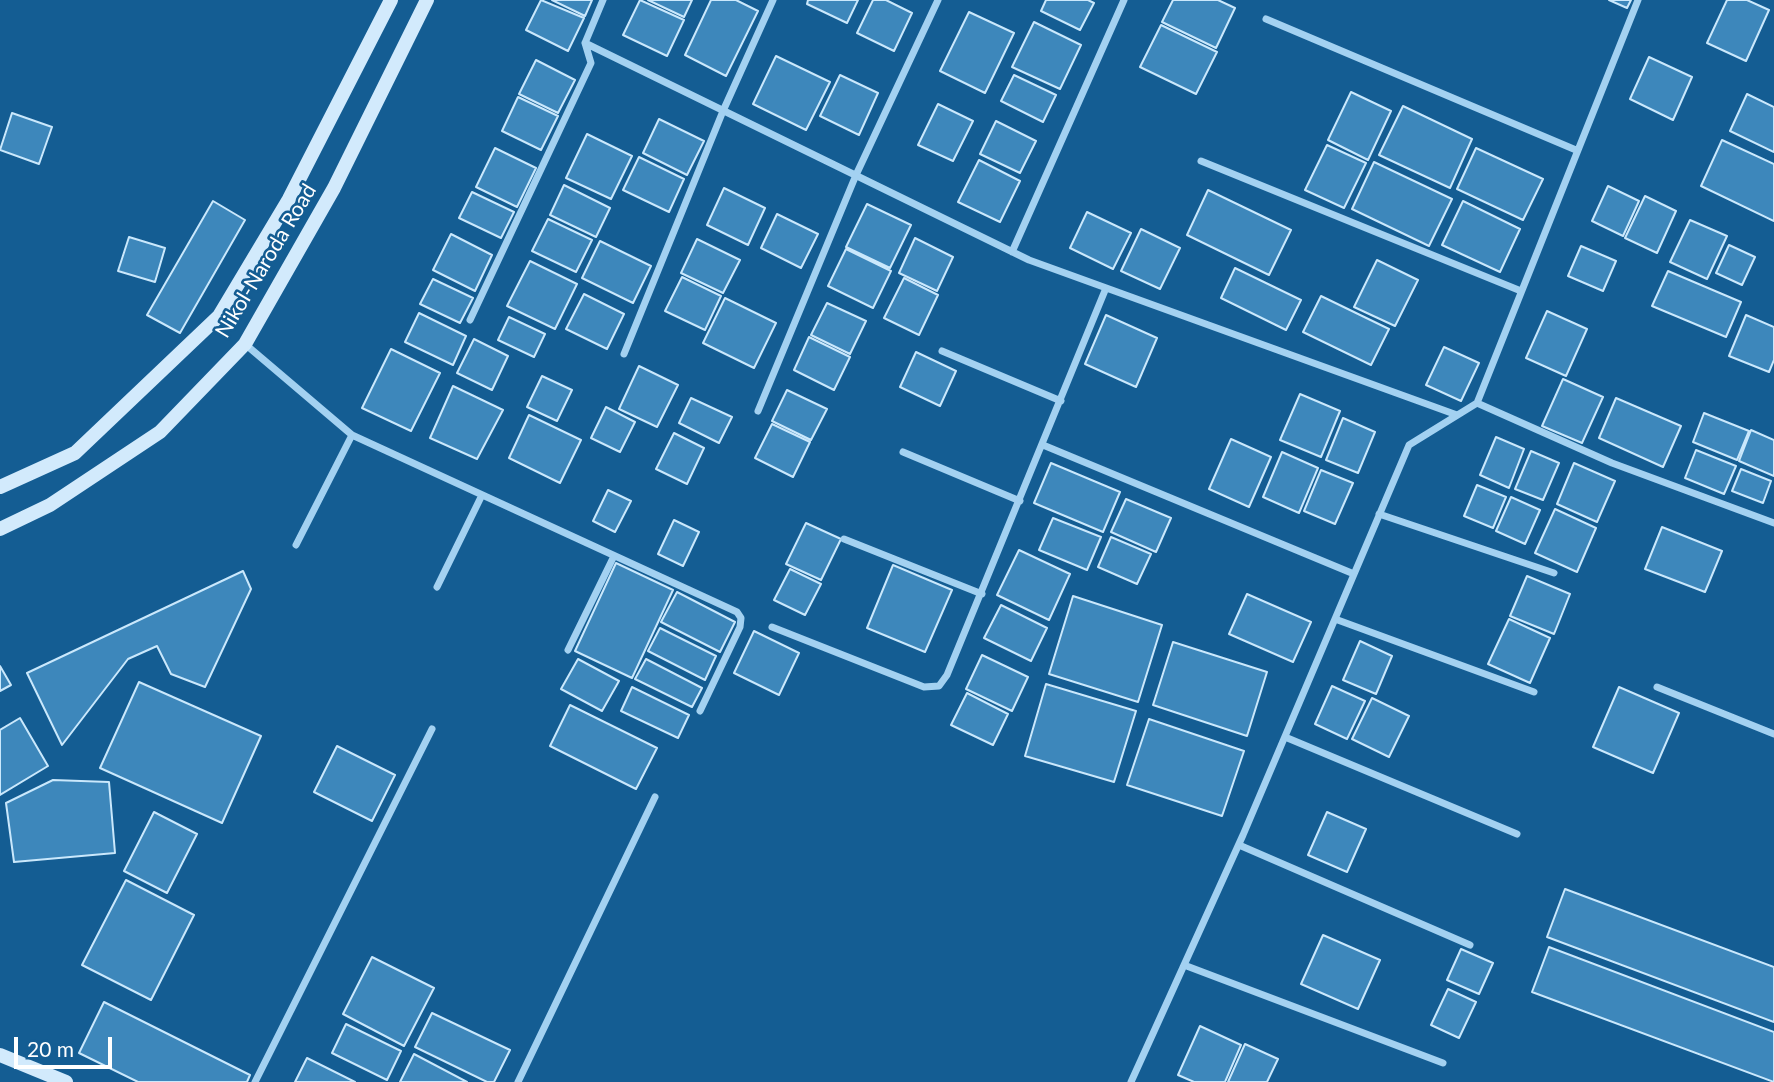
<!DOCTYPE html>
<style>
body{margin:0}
#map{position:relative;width:1774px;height:1082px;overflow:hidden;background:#145d93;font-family:Lato,sans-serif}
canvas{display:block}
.scale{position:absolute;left:14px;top:1037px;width:98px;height:32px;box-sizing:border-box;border:4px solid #fff;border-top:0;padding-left:9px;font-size:21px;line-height:24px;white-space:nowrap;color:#fff;-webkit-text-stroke:5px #145d93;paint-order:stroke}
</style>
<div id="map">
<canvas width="1774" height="1082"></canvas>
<div class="scale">20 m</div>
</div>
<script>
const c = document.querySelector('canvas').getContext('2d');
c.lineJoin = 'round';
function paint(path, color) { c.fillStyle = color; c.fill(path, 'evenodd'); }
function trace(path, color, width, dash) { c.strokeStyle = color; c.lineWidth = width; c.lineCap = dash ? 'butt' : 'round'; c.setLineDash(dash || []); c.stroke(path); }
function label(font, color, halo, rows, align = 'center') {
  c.font = font + ' Lato,sans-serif'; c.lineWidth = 5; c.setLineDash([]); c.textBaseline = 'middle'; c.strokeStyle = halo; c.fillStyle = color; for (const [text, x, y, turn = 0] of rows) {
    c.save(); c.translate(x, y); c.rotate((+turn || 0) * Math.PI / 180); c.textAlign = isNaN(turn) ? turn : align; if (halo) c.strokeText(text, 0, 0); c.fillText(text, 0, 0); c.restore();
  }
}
const building = new Path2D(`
 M541,0L584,18L568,51L526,30Z
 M552,0H592L585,16Z
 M640,0L684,20L667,56L623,35Z
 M648,0H692L684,17Z
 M711,0H736L758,11L726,76L685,55Z
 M808,0H858L847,23L807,4Z
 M873,0H886L912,13L894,51L857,33Z
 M1046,0H1088L1094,3L1080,30L1041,11Z
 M1173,0H1218L1235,8L1216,48L1162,22Z
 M1609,0H1631L1627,8Z
 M1727,0H1747L1769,10L1746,61L1707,43Z
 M969,12L1014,33L985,93L940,71Z
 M1034,22L1081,45L1060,89L1012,67Z
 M1161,25L1217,52L1196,94L1140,67Z
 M776,56L830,82L806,130L753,104Z
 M1649,57L1692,77L1673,120L1630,99Z
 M536,60L575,80L558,113L519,94Z
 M840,75L878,93L859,135L820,116Z
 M1014,75L1056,95L1043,122L1001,101Z
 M1351,92L1391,111L1368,160L1328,140Z
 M1747,94L1774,107V152L1730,131Z
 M518,97L558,116L541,150L502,131Z
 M938,104L973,121L953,161L918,145Z
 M1403,106L1472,139L1450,188L1379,155Z
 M12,113L52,127L39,164L0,150Z
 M659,119L704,141L687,175L643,153Z
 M996,121L1036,141L1020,173L980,154Z
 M587,134L632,156L611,199L566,178Z
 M1722,140L1774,164V221L1701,186Z
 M1327,145L1366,163L1344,208L1305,190Z
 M495,148L536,168L517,207L476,187Z
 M1476,148L1543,179L1523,220L1457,189Z
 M639,157L684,179L669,212L623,190Z
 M979,160L1020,181L1000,222L958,202Z
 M1374,162L1452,199L1429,246L1352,209Z
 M564,185L610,208L596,237L550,215Z
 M1608,186L1639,201L1623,236L1592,221Z
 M724,188L765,208L748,245L707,225Z
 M1208,190L1291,230L1269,275L1187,235Z
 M472,192L514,212L501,238L459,218Z
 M1645,196L1676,211L1657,253L1625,238Z
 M213,201L245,220L180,333L147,315Z
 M1463,201L1520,229L1500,272L1442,245Z
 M867,204L911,225L890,268L846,247Z
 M1087,212L1131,233L1113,269L1070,248Z
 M777,214L818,234L801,268L761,248Z
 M548,219L592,240L576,272L532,251Z
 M1690,220L1727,236L1707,279L1670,262Z
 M1141,229L1180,248L1160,289L1121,271Z
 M451,234L492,255L475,291L433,270Z
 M129,237L165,248L155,282L118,271Z
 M915,238L953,257L937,291L899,273Z
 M697,239L740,260L723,293L681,273Z
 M600,241L651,266L633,303L582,278Z
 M1729,245L1755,257L1742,285L1716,273Z
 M1581,246L1616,261L1603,291L1568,276Z
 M846,249L891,271L873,308L828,286Z
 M1377,260L1418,280L1395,326L1354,307Z
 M530,261L577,284L555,329L507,306Z
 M1235,268L1301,300L1286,330L1221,298Z
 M1668,271L1741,302L1726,337L1652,306Z
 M682,277L721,296L705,330L665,311Z
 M904,278L938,295L919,335L884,318Z
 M433,279L473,298L460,323L420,304Z
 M584,294L624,314L607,349L566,329Z
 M1321,296L1389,329L1371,365L1303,332Z
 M725,298L776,323L754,368L703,343Z
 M827,303L866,321L850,354L811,335Z
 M1547,311L1587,329L1566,376L1526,358Z
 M419,313L466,336L453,365L405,342Z
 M1106,315L1157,338L1136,387L1085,364Z
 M1746,315L1774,327V360L1769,372L1729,356Z
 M509,317L545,334L534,357L498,340Z
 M809,337L850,357L834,390L794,370Z
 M474,339L508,356L492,390L457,373Z
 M1444,347L1479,363L1461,401L1426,385Z
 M391,349L440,373L411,431L362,408Z
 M916,352L956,371L940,406L900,387Z
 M639,366L678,385L657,427L619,409Z
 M542,376L572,390L557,421L527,407Z
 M1563,379L1603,397L1582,443L1542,426Z
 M453,386L503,410L477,459L430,438Z
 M787,390L827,409L811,440L772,421Z
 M1300,394L1340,411L1321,457L1280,440Z
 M691,398L732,417L719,443L679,423Z
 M1616,398L1681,426L1663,467L1599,438Z
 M606,407L635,422L620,452L591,438Z
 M1704,413L1749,431L1737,460L1693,442Z
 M529,415L581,440L560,483L509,458Z
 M1343,418L1375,432L1358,473L1326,460Z
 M772,424L810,442L793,477L755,458Z
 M1751,430L1774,440V476L1739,461Z
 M674,433L704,448L687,484L656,469Z
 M1496,437L1524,449L1509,488L1480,475Z
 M1231,439L1271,457L1249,507L1209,489Z
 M1696,450L1736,466L1724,494L1685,478Z
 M1531,451L1559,463L1543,500L1515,489Z
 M1282,452L1318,468L1299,513L1263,497Z
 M1051,463L1120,492L1103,532L1034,503Z
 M1574,463L1615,481L1597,522L1557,504Z
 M1741,469L1771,481L1763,503L1732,491Z
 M1321,470L1353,483L1335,524L1304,511Z
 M1477,485L1506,497L1493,528L1464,516Z
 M608,490L631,501L615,532L593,521Z
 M1511,497L1540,510L1525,544L1496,531Z
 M1126,499L1171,518L1156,552L1111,532Z
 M1555,509L1596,528L1577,572L1535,553Z
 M1053,518L1101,537L1087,570L1039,550Z
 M674,520L699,532L683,566L658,554Z
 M806,523L841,539L821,580L786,564Z
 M1662,527L1722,551L1705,592L1645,569Z
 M1111,537L1151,554L1137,584L1098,567Z
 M1019,550L1070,574L1049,620L997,595Z
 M616,563L673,590L632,678L575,651Z
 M893,565L952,590L925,652L867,628Z
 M790,569L821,584L805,615L774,600Z
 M243,571L251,589L205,687L171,674L157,646L128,659L62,745L27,673Z
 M1527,576L1570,594L1554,634L1510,616Z
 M677,592L735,622L720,652L661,622Z
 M1247,594L1311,622L1293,662L1229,634Z
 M1073,596L1162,625L1138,702L1049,674Z
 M1001,605L1047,628L1031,661L984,638Z
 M1509,619L1550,638L1530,683L1488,664Z
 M660,628L716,656L705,680L648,651Z
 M754,631L799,653L779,695L734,673Z
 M1360,641L1392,656L1376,694L1343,680Z
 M1173,642L1267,672L1247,736L1153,705Z
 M982,655L1028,677L1012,711L966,689Z
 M578,659L619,681L602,711L561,689Z
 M646,659L702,688L692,707L635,679Z
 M0,666L11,685L0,691Z
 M139,682L261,736L222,823L100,768Z
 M1046,684L1136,711L1114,782L1025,756Z
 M1332,686L1365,701L1347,739L1315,724Z
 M632,687L689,715L678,738L621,711Z
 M1619,687L1679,713L1653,773L1593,747Z
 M967,693L1008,714L993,745L951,725Z
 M1372,698L1409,716L1389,757L1352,739Z
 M570,705L657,748L636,789L550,746Z
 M20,718L48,766L0,795V730Z
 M1149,719L1244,751L1222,816L1127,785Z
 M337,746L395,775L372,821L314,792Z
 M53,780L109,782L115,853L14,862L6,803Z
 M154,812L197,834L167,893L124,871Z
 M1327,812L1366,829L1347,872L1308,855Z
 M126,880L194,915L151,1000L82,965Z
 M1565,889L1774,967V1022L1547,937Z
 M1323,935L1380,960L1358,1009L1301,984Z
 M1549,947L1774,1032V1082L1532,992Z
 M1461,949L1493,963L1479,994L1447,980Z
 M372,957L434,988L404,1046L343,1014Z
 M1448,989L1476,1002L1459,1038L1431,1025Z
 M104,1002L250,1075L247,1082H138L79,1053Z
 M432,1013L510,1050L494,1082H487L415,1047Z
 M346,1024L401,1051L387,1080L332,1053Z
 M1200,1026L1241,1045L1225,1082H1194L1178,1075Z
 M1245,1044L1278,1059L1267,1082H1228Z
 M414,1054L467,1082H400Z
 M307,1058L355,1082H295Z`);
const minor = new Path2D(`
 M603,0L585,43L1029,260L1457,415
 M1266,19L1576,150
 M1201,161L1521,291
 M1012,252L1124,0
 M470,320L591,63L585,43
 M245,344L352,435
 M942,351L1061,401
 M624,354L723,111L773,0
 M1477,403L1612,463L1774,523
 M758,411L856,175L938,0
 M1043,445L1354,574
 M903,452L1020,501
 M1379,514L1554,573
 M844,539L982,594
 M296,545L352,435L737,612L741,618L740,627L700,711
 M437,587L482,495
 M1335,619L1534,692
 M772,627L924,687L939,686L947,675L1106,288
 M568,650L614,556
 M1657,687L1774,734
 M1285,737L1517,834
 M1239,845L1470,945
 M1184,965L1443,1063
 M255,1082L432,729
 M518,1082L655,797
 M1131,1082L1243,835L1409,445L1477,403L1638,0`);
const secondary = new Path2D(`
 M0,487L75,453L219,316L289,199L391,0
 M0,529L50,505L160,432L245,344L334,188L427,0
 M0,1055L66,1082`);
const streetNames = [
 ["Nikol-Naroda Road",266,261,-59]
];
paint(building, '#3d87bb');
trace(building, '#cae8fc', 2);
trace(minor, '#a3d1f1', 7);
trace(secondary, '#d2eafc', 14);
label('21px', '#fff', '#145d93', streetNames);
</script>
